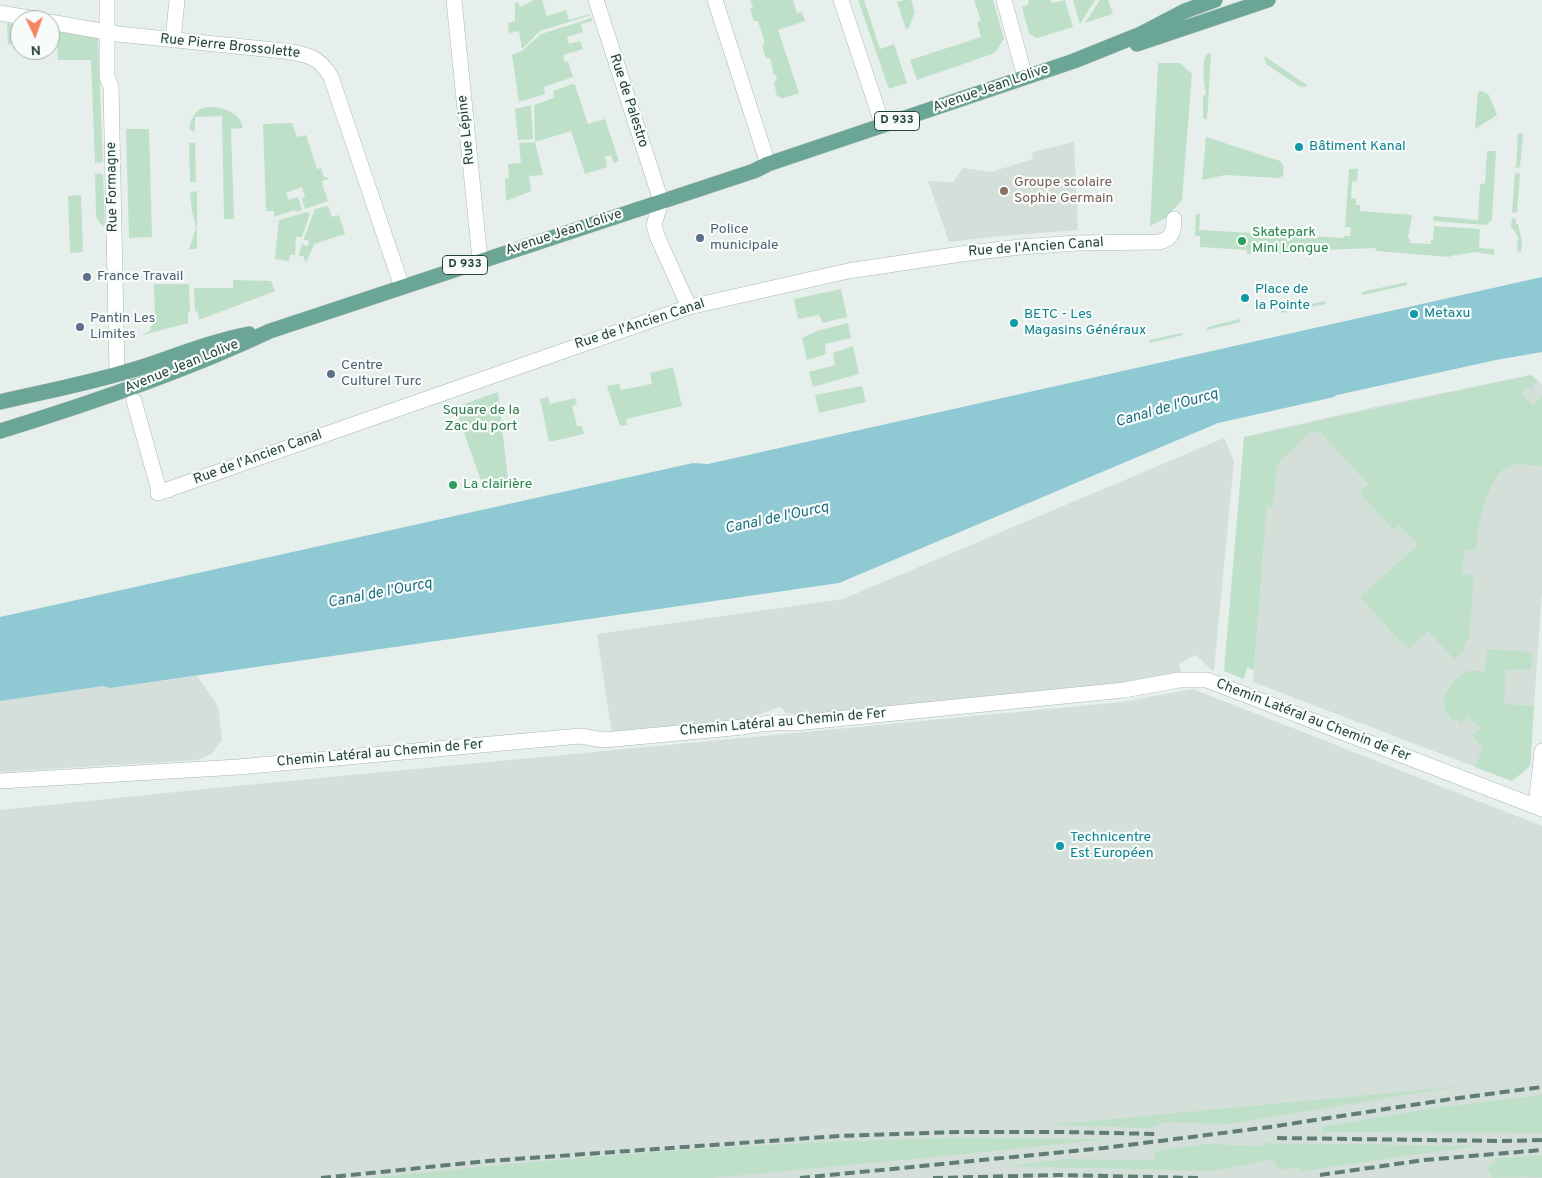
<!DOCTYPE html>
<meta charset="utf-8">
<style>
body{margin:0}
#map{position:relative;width:1542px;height:1178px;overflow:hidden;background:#e6efeb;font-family:Overpass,sans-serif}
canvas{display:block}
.north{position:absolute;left:10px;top:10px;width:50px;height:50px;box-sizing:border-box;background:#f7fbf9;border:1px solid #a3b1ad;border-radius:50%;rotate:177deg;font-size:14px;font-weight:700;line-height:20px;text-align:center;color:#24423a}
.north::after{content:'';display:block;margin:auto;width:18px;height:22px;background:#f4845f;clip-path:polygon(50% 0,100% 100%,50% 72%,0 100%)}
</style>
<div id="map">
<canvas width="1542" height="1178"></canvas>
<div class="north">N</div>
</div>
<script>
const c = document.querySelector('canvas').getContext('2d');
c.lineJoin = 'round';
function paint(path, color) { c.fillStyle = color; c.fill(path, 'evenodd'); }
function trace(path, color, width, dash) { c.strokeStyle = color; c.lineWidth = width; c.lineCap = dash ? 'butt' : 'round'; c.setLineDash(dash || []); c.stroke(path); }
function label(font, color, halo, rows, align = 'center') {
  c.font = font + ' Overpass,sans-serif'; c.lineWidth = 4.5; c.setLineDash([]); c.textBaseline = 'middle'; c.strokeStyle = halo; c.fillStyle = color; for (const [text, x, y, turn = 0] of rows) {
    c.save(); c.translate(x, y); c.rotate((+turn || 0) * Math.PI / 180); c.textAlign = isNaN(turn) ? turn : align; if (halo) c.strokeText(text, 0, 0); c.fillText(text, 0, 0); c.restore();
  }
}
const built = new Path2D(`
 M1074,142L1078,230L1000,236L949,242L928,181L953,182L963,168L991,172L1033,159L1032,152Z
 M1531,375L1542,385V591L1530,766L1512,781L1253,682L1273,430L1379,406Z
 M1224,438L1234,461L1214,670H1212L1196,655L1179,664L1181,672L1180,674L1128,684L812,716L786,713L780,707L736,722L612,735L597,634L843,599Z
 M197,676L218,706L222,740L211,754L197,760L0,772V701L103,686L110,688Z
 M1193,689L1542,826V1178H0V810L225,787L1122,702Z`);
const green = new Path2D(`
 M534,0H542L547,16L566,10L569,20L590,14L591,15L540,31L522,49L519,31L509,33L508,23L515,21V3L518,2L520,7Z
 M750,0H793L797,13L802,12L805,21L778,30L799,93L781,99L779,96L777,97L774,82L777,80L775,74L774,75L770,58H766L762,46L765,43L758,21H754L750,9L753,7Z
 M858,0H864L880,49L894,44L907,83L889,89Z
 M904,0H911L915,11L909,28L906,29L897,2Z
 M974,0H993L1004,39L995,53L917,80L910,60L981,37L977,22L981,21Z
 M1028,0H1050L1052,3L1065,0L1073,27L1037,38L1029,34L1022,7L1029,4Z
 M1073,0H1095L1080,24Z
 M1100,0H1108L1113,14L1085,23Z
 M592,18V21L581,24L583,32L567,37L569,44L580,41L583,49L563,55L565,62L568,61L573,77L544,87L545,94L519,102L512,55L522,51L541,34Z
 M7,23L20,25V44H8Z
 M50,30L98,38L103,162L95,163L91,60H58L57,43H50Z
 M1207,53L1211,54L1207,120L1203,118V96L1206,94C1204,82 1201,64 1207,53Z
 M1264,56L1307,85L1305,87L1299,86L1266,64Z
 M1158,63H1180L1192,74L1182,200L1166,218L1150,226Z
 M572,84L575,85L588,124L605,119L619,161L614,163L611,155L605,157L607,167L585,174L571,131L535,142L543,175L529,176L531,191L506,201L505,179L509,178L508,164L521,163L519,143L535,142L534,105L554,98L553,91Z
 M1482,91L1489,95L1497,115L1475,129L1478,92Z
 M531,105L533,139L518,140L515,109Z
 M208,107C223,107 240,112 243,128L231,129L234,219H224L222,116L195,117V132L189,129C192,116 195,109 208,107Z
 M292,123L297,137L306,135L317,169L321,168L324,177H327L328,179L322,181L323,184H322L328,201L305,209L302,198L305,197L302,187L286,193L289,200L298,197L302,210L296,212L295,210L274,217V211H266L263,124Z
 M126,129H149L152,237L129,238Z
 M1518,133H1523L1520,167L1516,168Z
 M1206,137L1280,161L1284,166L1283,176L1278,178L1225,175L1202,180Z
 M189,143H195L196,182H190Z
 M1487,151H1496L1492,220L1486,225L1433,221L1434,216L1478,220L1480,185L1485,183Z
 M1349,169H1358L1357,181L1352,182L1351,198L1356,199V205H1360V211L1412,215L1408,238L1410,239V243L1431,244V240H1433L1434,228L1433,226L1480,229L1479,248L1494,249V255L1475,252L1450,256V257L1377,251L1375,248L1326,250L1324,245L1282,254H1247V250L1200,247V236H1195L1196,214H1200L1199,230L1344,238V236H1350L1351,227H1345Z
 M1515,173L1520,174L1517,212L1512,213Z
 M95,174H103L105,228L98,221L96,216Z
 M197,191V249H189L196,228L192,211L190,192Z
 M81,195L83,252L70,253L68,196Z
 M328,206L332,217L339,215L345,234L314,244L307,261H305L303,256H299L301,245L303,243L304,246L309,245L308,240H304V238L315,209Z
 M307,212L310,214L302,237H296L295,255H290L289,261L275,259L279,220Z
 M1512,218L1516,219V224H1518L1522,242L1521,252L1517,251L1518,237L1511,226Z
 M233,280L271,281L275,291L199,320L198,312L195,311L194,288H233Z
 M1407,282V285L1363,295L1362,292Z
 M154,284H189L190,312H188V323L143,335L151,330L150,327L155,323Z
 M841,289L847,317L823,323L819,315L798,319L794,299Z
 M1325,301L1326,304L1281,313V311Z
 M1240,319L1241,322L1207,330V327Z
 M848,323L851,338L825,344L826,354L807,360L802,338L817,331Z
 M1182,333L1183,335L1150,343L1149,340Z
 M853,346L859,374L813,387L809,372L835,365L833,353Z
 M673,367L682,406L626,419L627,425L620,426L607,386L619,384L621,390L652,384L650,373Z
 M1531,375L1538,381L1531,388L1528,386L1521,394L1533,405L1542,397V466C1531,466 1517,462 1507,467C1500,470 1496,479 1492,485C1482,506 1477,526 1476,550H1464L1462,574L1474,575L1469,640H1467L1463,651L1454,659L1428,631L1409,648L1401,640L1400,641L1360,597L1418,545L1399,525L1394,530L1359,493L1368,484L1321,433L1312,431L1277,464L1273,507L1267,506L1254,670L1247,668L1244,679L1224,671L1244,437Z
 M862,386L866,402L819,413L815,395Z
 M498,392L508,480L483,486L455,407Z
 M548,397L550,404L575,398L577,404L572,406L577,426H582L584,434L549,442L540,399Z
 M1487,649L1532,652L1531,670L1506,669L1504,704L1534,706L1530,766L1512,781L1475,767L1483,748L1472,736L1480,728L1469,717L1461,724L1456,719L1453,721C1439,704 1441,694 1456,680C1459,677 1462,673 1465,672C1471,669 1479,671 1485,672Z
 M1463,1086L1228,1124L1164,1122L1150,1128L1049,1125Z
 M1542,1095V1133L1322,1132V1127L1434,1108Z
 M950,1138L1107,1139L976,1153L711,1178H371C563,1157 757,1142 950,1138Z
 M1265,1143L1477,1146L1302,1171L1297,1167L1278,1170L1275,1162L1268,1160L1214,1171L1007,1166L1067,1159L1154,1160L1156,1151L1204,1144L1261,1146Z
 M1542,1155V1177L1492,1178L1487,1166L1494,1164L1495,1158Z`);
const water = new Path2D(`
 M1542,277V352L1496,360L1337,395L1334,397L1218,423L839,583L110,688L103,686L0,701V617L693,463L708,464Z`);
const minor = new Path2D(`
 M107,0V77L111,87L117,374
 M454,0L480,260
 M596,0L661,201L654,225L657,236L689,307
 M715,0L768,164
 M841,0L883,126
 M1004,0L1025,77
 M0,13L41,20
 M50,22L118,34L284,51C306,54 319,56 331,77L402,287
 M173,40L177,0
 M134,401L158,487L163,490H168
 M158,493L689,307L848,271L961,254L1020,247L1077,243L1159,242C1172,239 1174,231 1174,219
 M0,781L238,767L580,736L604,740L743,727C761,723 778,722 796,723L1124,690L1179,680H1207L1542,809
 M1536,806L1542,751`);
const major = new Path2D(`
 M1137,44L1268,0
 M0,402C47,391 96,382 142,367C178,355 212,341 249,334
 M0,431C92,403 183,372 270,331L754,171L768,164L1074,61L1141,34L1185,11L1215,0`);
const rail = new Path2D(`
 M1277,1138L1502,1141L1542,1140
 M1320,1175L1424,1160L1542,1150
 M321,1178L488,1161L839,1136L960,1132H1063L1159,1134
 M800,1178L1104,1148L1270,1127L1451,1099L1542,1087
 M933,1178L1059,1175L1198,1178`);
const markers = [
 [1299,147,5,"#0f9aa8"],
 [1004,191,5,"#8d6e63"],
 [700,238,5,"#5c6f8a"],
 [1242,241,5,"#2e9e5b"],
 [87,277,5,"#5c6f8a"],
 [1245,298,5,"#0f9aa8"],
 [1414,314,5,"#0f9aa8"],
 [1014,323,5,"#0f9aa8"],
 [80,327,5,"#5c6f8a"],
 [331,374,5,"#5c6f8a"],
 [453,485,5,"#2e9e5b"],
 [1060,846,5,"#0f9aa8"]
];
const shields = [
 [897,121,45],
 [465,265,45]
];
const shieldNames = [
 ["D 933",897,121],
 ["D 933",465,265]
];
const streetNames = [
 ["Rue Pierre Brossolette",230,47,6],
 ["Avenue Jean Lolive",991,89,-19],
 ["Rue de Palestro",628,101,72],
 ["Rue Lépine",467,130,-96],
 ["Rue Formagne",113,187,-91],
 ["Avenue Jean Lolive",564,233,-18],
 ["Rue de l'Ancien Canal",1036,248,-4],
 ["Rue de l'Ancien Canal",640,325,-18],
 ["Avenue Jean Lolive",182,367,-22],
 ["Rue de l'Ancien Canal",258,458,-20],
 ["Chemin Latéral au Chemin de Fer",1313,721,21],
 ["Chemin Latéral au Chemin de Fer",783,723,-5],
 ["Chemin Latéral au Chemin de Fer",380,754,-5]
];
const cultureNames = [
 ["Bâtiment Kanal",1309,147],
 ["Place de",1255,290],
 ["la Pointe",1255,306],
 ["Metaxu",1424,314],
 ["BETC - Les",1024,315],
 ["Magasins Généraux",1024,331],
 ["Technicentre",1070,838],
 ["Est Européen",1070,854]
];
const educationNames = [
 ["Groupe scolaire",1014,183],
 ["Sophie Germain",1014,199]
];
const serviceNames = [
 ["Police",710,230],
 ["municipale",710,246],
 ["France Travail",97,277],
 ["Pantin Les",90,319],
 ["Limites",90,335],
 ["Centre",341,366],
 ["Culturel Turc",341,382]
];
const leisureNames = [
 ["Skatepark",1252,233],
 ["Mini Longue",1252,249],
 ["La clairière",463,485]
];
const parkNames = [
 ["Square de la",481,411],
 ["Zac du port",481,427]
];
const waterNames = [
 ["Canal de l'Ourcq",1167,409,-16],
 ["Canal de l'Ourcq",777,519,-12],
 ["Canal de l'Ourcq",380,594,-11]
];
paint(built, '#d4dfda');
paint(green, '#bfe0c8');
paint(water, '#8ec9d4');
trace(minor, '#a8b8b2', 16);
trace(major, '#c2cac8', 16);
trace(minor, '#fff', 15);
trace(major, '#6aa596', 15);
trace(rail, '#5f7d75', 4, [10, 5]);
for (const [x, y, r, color] of markers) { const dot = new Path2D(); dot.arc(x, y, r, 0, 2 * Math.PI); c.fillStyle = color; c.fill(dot); trace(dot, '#f7fbf9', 2); }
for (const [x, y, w] of shields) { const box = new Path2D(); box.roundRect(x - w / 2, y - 9.5, w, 19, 4); c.fillStyle = '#f7fbf9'; c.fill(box); trace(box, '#24423a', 1); }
label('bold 12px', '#24423a', null, shieldNames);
label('14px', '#24423a', '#f7fbf9', streetNames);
label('14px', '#0d838f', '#f7fbf9', cultureNames, 'left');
label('14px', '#785e54', '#f7fbf9', educationNames, 'left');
label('14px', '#4e5e75', '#f7fbf9', serviceNames, 'left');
label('14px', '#27864d', '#f7fbf9', leisureNames, 'left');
label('14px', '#2d7a4b', '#f7fbf9', parkNames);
label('italic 15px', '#1c6f80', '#f7fbf9', waterNames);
</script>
